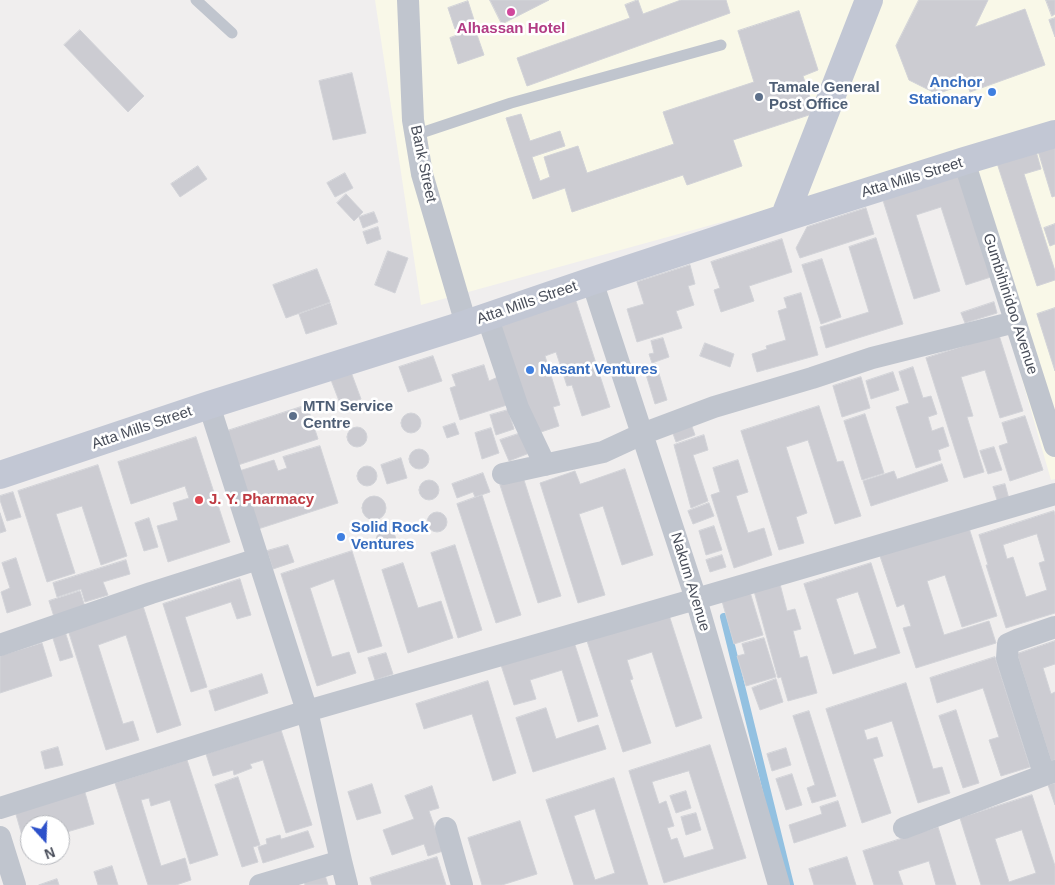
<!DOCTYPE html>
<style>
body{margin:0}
#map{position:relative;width:1055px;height:885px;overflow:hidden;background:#f0eeee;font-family:Arial,sans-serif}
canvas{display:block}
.north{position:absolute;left:20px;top:815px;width:50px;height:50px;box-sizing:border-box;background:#fff;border:1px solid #b6b8bd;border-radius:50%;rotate:160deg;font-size:14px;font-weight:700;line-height:20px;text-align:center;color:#484d59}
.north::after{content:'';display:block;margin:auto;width:18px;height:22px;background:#2d51ca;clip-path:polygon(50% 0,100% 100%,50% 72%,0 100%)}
</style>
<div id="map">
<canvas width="1055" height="885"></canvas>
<div class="north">N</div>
</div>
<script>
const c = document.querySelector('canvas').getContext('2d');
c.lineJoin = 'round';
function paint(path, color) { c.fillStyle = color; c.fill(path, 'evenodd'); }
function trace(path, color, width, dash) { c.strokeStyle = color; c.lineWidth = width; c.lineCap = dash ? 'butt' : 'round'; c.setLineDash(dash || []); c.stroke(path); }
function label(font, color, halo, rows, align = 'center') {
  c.font = font + ' Arial,sans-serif'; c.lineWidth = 5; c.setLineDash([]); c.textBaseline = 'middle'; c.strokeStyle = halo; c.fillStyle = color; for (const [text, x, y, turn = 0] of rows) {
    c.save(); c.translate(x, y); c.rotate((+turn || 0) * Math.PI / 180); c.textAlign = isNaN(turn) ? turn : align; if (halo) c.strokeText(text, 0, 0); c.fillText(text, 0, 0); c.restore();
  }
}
const commercial = new Path2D(`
 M375,0H1055V479L1051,480L958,157L421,305Z`);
const stream = new Path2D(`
 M724,617L790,885`);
const building = new Path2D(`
 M490,0H549L502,24Z
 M638,0L643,14L681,0H726L730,13L527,86L517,58L630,18L625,5Z
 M919,0H988L975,27L1025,9L1045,65L970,92L967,83L937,94L909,80L896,46Z
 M1046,0H1055V14L1052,16Z
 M468,1L475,23L455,29L448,8Z
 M799,11L818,70L803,76L815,113L733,140L742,166L687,185L683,175L572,212L565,188L533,199L506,118L521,114L530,141L560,131L565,146L532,157L540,181L550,177L544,157L578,146L587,173L674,144L663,112L754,82L738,31Z
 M1055,18V37L1049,20Z
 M475,29L484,55L458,64L450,38Z
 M80,30L144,96L128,112L64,45Z
 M352,73L366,133L333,140L319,81Z
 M1055,145V196L1052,197L1038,151Z
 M1036,151L1041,169L1024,174L1055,271V280L1037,286L997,163Z
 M198,166L207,179L180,197L171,184Z
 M961,168L994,276L966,285L941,207L916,215L940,291L914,299L881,194Z
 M345,173L353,188L335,197L327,183Z
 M346,194L363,212L354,221L337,203Z
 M866,208L874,234L800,258L796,248L807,227Z
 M374,212L378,222L363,228L359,217Z
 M1055,224V244L1050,246L1044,228Z
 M378,227L381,239L367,244L363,232Z
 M876,238L903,324L826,348L820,327L869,312L849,247Z
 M782,239L792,272L749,286L754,301L721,312L714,290L720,288L711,262Z
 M388,251L408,258L395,293L375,285Z
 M822,259L841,317L821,324L802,265Z
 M690,265L695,284L688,286L694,305L676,311L682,328L637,342L627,309L644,304L637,282Z
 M317,269L330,302L286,318L273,285Z
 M801,293L818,355L757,372L752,354L767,349L766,346L786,340L778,311L787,308L784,298Z
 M575,298L610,407L582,416L572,385L567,386L556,352L545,356L560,405L553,407L559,426L532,435L496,323Z
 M994,302L997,313L965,323L961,313Z
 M330,303L337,324L306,334L299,314Z
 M1055,308V371L1037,314Z
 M999,335L1023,411L1000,418L985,370L961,377L973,416L967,417L984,472L964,478L926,358Z
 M663,338L669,357L652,363L649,354L654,353L651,341Z
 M705,343L734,354L730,367L700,356Z
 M433,356L442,381L408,392L399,367Z
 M656,364L667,400L655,404L644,368Z
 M484,365L489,381L498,377L507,405L460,420L450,388L456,386L452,375Z
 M913,367L923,398L931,396L937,414L928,417L932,431L943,427L949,446L938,450L941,460L916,468L896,407L909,403L899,372Z
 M351,372L361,399L341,406L331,380Z
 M893,372L899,390L871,399L866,381Z
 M861,377L870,408L842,417L833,386Z
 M307,405L318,439L238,465L227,431Z
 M819,406L837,462L843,461L861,516L835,524L808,440L786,447L807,513L796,517L804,543L779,550L741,431Z
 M508,410L514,429L496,435L490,415Z
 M401 423a10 10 0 1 1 20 0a10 10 0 1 1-20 0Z
 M865,414L884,473L862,480L844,421Z
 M1025,416L1043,470L1010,481L999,446L1008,443L1002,423Z
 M690,421L695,435L676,442L671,428Z
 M455,423L459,434L447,438L443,427Z
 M347 437a10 10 0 1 1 20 0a10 10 0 1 1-20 0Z
 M491,428L499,453L482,459L475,433Z
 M524,432L532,452L509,461L500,440Z
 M704,435L708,450L693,455L708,501L691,508L674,445Z
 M196,437L230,542L168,562L157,526L178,520L173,503L189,498L185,486L131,504L118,462Z
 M320,446L338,503L255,530L236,472L274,460L278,471L287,468L283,457Z
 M994,447L1002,470L988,474L980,451Z
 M409 459a10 10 0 1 1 20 0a10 10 0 1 1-20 0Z
 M401,458L407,478L387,484L381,465Z
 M738,460L748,492L736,496L748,533L764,528L772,555L734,568L711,495L720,492L713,468Z
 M942,464L948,481L871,506L863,481L894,471L897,479Z
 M98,465L127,556L101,565L82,506L56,514L75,573L47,582L18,491Z
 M357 476a10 10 0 1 1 20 0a10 10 0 1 1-20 0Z
 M625,469L653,555L622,565L603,506L579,514L605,595L578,603L540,483L575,471L580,484Z
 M483,473L490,492L475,497L473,492L457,498L452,484Z
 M523,477L561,596L538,603L500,485Z
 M419 490a10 10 0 1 1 20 0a10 10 0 1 1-20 0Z
 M1005,484L1009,499L998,503L993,487Z
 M13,492L21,517L7,521L0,500V496Z
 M482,495L521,615L496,623L457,504Z
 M362 508a12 12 0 1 1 24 0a12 12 0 1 1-24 0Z
 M709,503L714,516L693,524L688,511Z
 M1054,511L1055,515V613L1006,628L986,565H988L979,535ZM1037,534L1045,561L1039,563L1047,590L1026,597L1013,557L1007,559L1003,545Z
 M427 522a10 10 0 1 1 20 0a10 10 0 1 1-20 0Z
 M0,513L6,531L0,533Z
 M149,518L158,547L144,551L135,523Z
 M714,526L722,550L706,555L699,531Z
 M969,528L997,616L962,627L945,575L927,581L944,635L989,621L996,643L916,668L903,628L911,626L904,604L897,607L880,556Z
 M376 540a10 10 0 1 1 20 0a10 10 0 1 1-20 0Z
 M288,545L294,562L273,569L267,551Z
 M455,545L482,630L458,638L431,553Z
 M352,551L382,646L358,653L334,579L310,588L332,657L349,652L356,673L317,686L281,574Z
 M722,555L726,567L710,572L706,560Z
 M16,558L31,605L7,613L1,592L10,588L2,563Z
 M126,560L130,574L103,582L108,595L85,602L81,589L57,597L53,583Z
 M403,563L418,608L441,601L453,638L408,653L382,570Z
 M871,563L900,653L833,674L804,584ZM858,592L877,648L854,655L836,599Z
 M240,579L251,615L237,619L231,602L185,617L207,687L191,692L163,604Z
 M780,584L787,611L795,609L801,629L793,631L800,658L807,656L817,693L788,701L781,677L778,678L754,591Z
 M80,591L86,610L55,620L49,601Z
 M750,592L763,635L734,644L722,601Z
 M143,606L181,725L157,733L126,635L98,645L123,724L133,721L139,740L106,750L68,630Z
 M669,615L702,718L676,727L652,652L627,660L633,679L630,680L651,743L623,752L587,641Z
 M64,628L73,657L60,661L51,632Z
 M764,638L776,677L746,686L737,656L745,654L742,644Z
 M1055,641V664L1043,668L1051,694L1055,692V760L1051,761L1017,654Z
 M574,642L598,716L578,722L562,670L530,680L536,699L514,705L501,665Z
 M42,643L52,676L0,693V656Z
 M386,653L393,674L375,680L368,658Z
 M995,657L1030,767L1001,776L989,740L999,737L983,688L937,703L930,678Z
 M262,674L268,693L215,711L209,691Z
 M776,679L783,702L760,710L752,688Z
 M488,681L516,773L493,781L472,714L424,729L416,704Z
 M906,683L933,769L942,767L950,793L918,803L892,721L864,730L867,740L877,737L883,756L873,759L891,813L862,823L826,709Z
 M546,708L556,739L598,725L606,749L533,772L516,718Z
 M956,710L979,783L963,788L939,716Z
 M809,711L836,796L812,803L807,788L815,785L793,716Z
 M281,730L312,825L286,833L263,760L250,764L252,768L234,775L233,770L213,776L206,754Z
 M710,745L746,858L664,883L629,771ZM689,771L714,849L684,858L677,838L671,840L667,828L674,826L666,801L659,804L652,782Z
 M58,747L63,765L45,769L41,752Z
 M786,748L791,765L772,771L767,754Z
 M187,760L218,855L190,864L170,800L151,806L149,798L141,800L161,866L185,858L191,880L176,885H148L115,783Z
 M792,774L802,805L786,810L776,779Z
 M238,777L260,845L253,847L258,862L242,867L215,785Z
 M614,778L648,885H574L546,800ZM595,809L615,873L595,880L574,816Z
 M1055,783V805L1048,785Z
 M372,784L381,813L357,820L348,792Z
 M432,786L439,808L429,811L443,851L428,856L424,844L392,855L383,830L414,819L405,796Z
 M84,789L94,824L60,834V825H30V844L25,846L15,811Z
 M686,791L691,808L676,813L670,796Z
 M1032,795L1055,866V885H981L960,818ZM1022,830L1036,873L1009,882L995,839Z
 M838,801L846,826L794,843L789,825L822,814L820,807Z
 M696,813L701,830L686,835L681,817Z
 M520,821L537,874L502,885H482L468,838Z
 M938,827L956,885H936L929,861L898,871L903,885H874L863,851Z
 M308,831L314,847L263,863L258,847L267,844L266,839L280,835L281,839Z
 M437,857L446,885H372L370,878Z
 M847,857L856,885H814L809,869Z
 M112,866L118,885H98L94,872Z
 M325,875L328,885H305L304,881Z
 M57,879L59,885H39Z`);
const lane = new Path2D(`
 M196,0L232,33
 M415,135L511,103L721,45`);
const street = new Path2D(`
 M408,0L413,120L422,174L466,324
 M964,161L1055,446
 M592,281L696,599L779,885
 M487,316L518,408L545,465
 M209,405L307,711L341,861L347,885
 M503,474L603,452L642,434L714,407L812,378L872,358L1015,322
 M0,645L151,593L258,559
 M1044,774L1007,658L1008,644L1017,640L1055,627
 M0,808L307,711L696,599L1055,494
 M446,828L462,885
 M904,828L1055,771
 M0,837L15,885
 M260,885L341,861`);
const secondary = new Path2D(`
 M784,218L869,0
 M0,475L209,405L466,324L592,281L784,218L964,161L1055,134`);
const markers = [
 [511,12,5,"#d1479c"],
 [992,92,5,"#3f7fe0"],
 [759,97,5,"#5c6f8a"],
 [530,370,5,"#3f7fe0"],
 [293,416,5,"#5c6f8a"],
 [199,500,5,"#e0444e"],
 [341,537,5,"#3f7fe0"]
];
const hotelNames = [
 ["Alhassan Hotel",511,29]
];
const shopNames = [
 ["Anchor",982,83,"right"],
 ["Stationary",982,100,"right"],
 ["Nasant Ventures",540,370],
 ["Solid Rock",351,528],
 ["Ventures",351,545]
];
const serviceNames = [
 ["Tamale General",769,88],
 ["Post Office",769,105],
 ["MTN Service",303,407],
 ["Centre",303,424]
];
const streetNames = [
 ["Bank Street",423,164,78],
 ["Atta Mills Street",912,178,-17],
 ["Atta Mills Street",527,303,-19],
 ["Gumbihinidoo Avenue",1010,304,72],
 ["Atta Mills Street",142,428,-19],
 ["Nakum Avenue",690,582,73]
];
const healthNames = [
 ["J. Y. Pharmacy",209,500]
];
paint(commercial, '#f9f8e8');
trace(stream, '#93c1e1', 8);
paint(building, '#ccccd2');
trace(building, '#d2d3d8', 1);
trace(lane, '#c0c5ce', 11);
trace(street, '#c0c5ce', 22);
trace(secondary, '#c2c7d4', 28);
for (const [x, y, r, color] of markers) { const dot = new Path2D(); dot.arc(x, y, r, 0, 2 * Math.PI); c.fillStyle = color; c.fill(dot); trace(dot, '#fff', 2); }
label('bold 15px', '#b23c85', '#fff', hotelNames);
label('bold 15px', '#366cbe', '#fff', shopNames, 'left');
label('bold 15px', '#4e5e75', '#fff', serviceNames, 'left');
label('15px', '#484d59', '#fff', streetNames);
label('bold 15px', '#be3a42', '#fff', healthNames, 'left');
</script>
